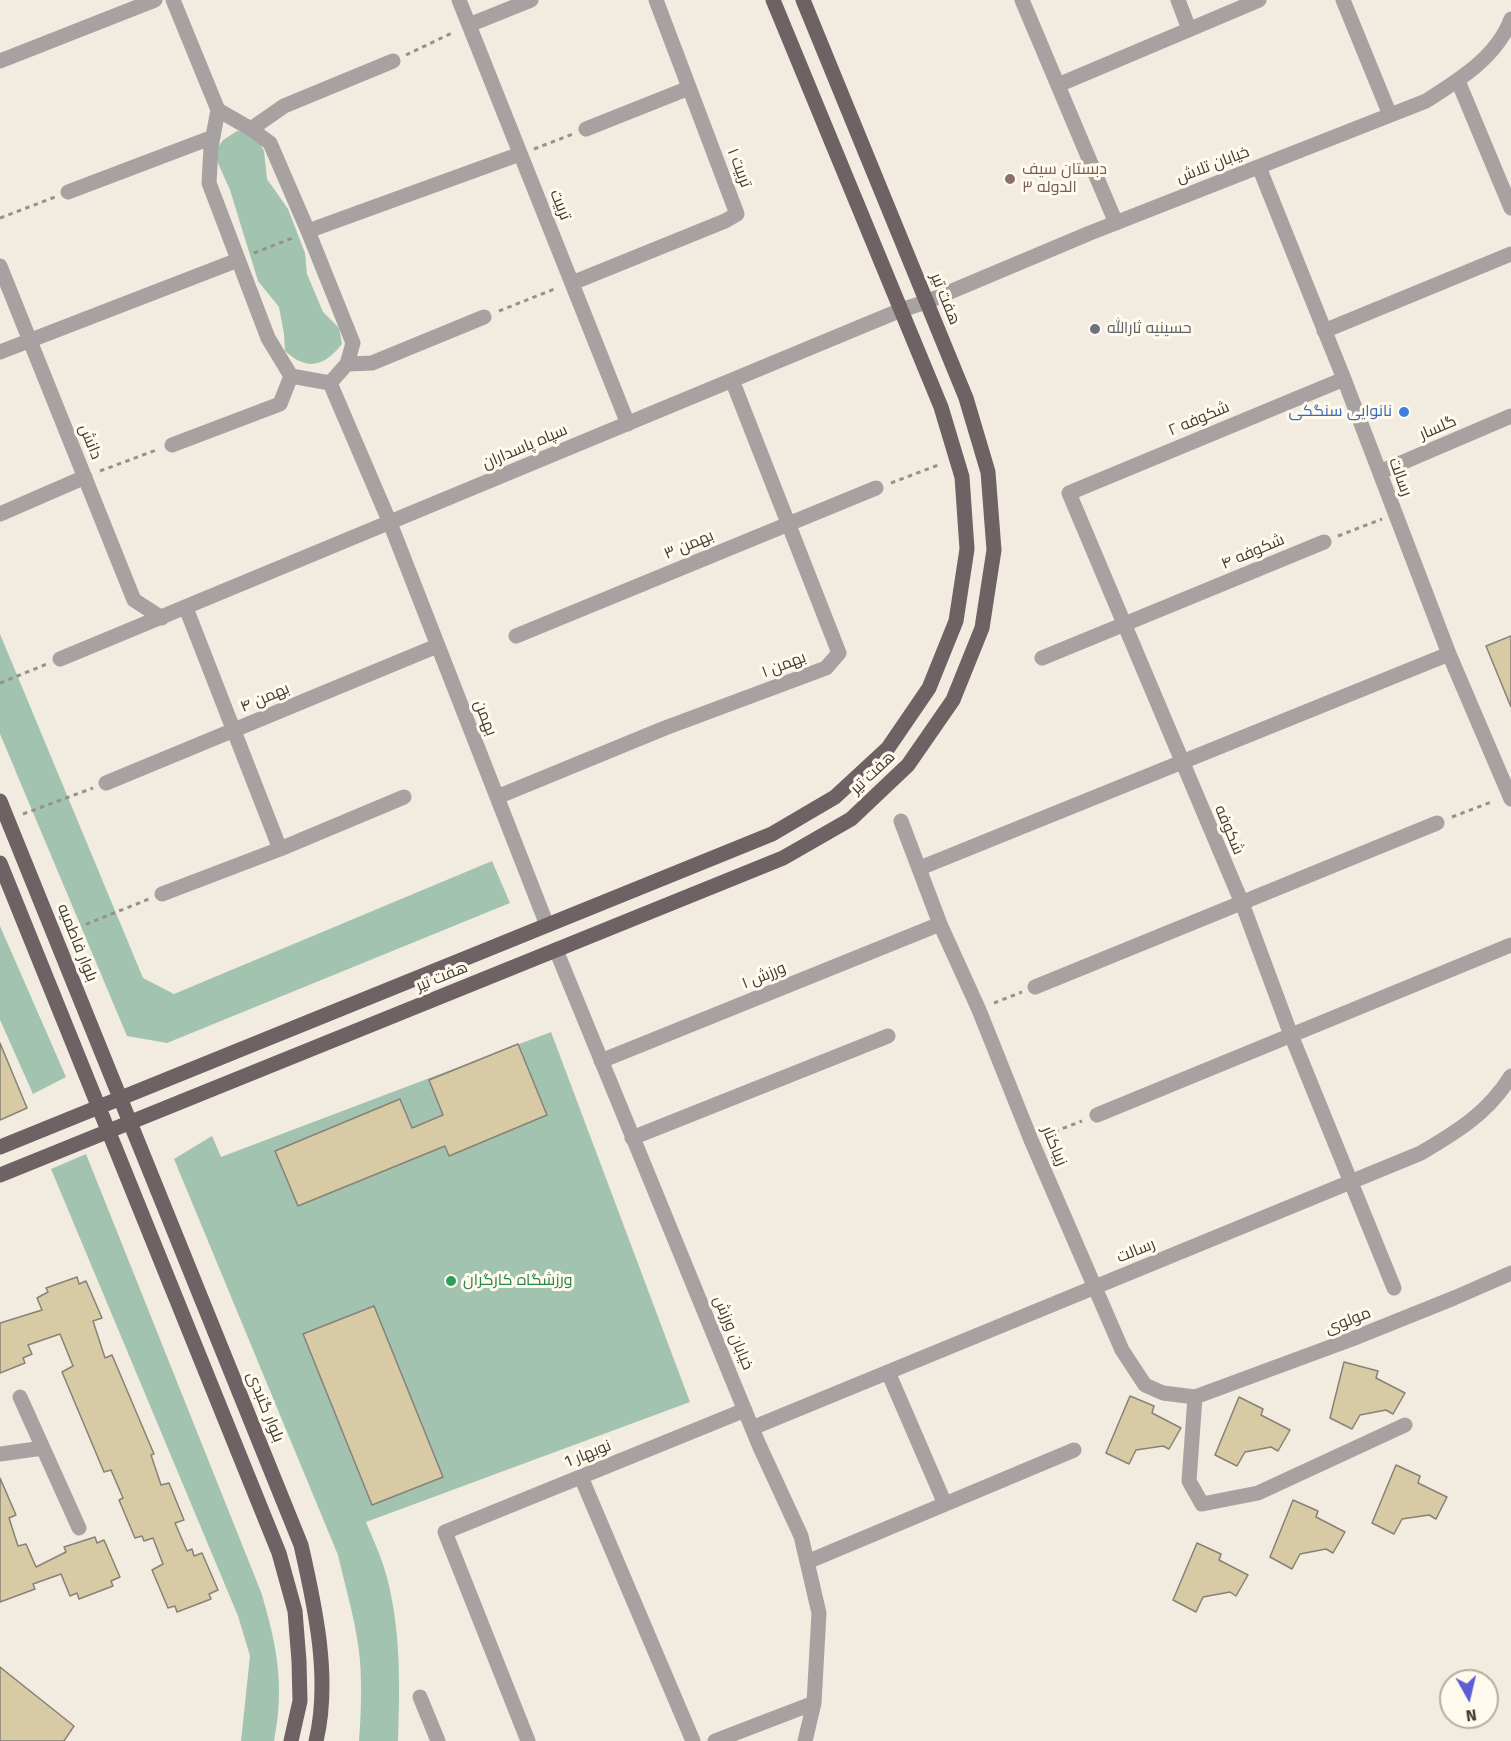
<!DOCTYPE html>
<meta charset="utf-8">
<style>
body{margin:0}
#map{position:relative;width:1511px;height:1741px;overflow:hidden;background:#f1ecdf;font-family:"Fira Sans",sans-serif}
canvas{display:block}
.north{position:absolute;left:1439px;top:1669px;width:60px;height:60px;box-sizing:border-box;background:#fffaec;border:2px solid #b2aea4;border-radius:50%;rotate:172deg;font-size:16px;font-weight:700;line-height:24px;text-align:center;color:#3e3c37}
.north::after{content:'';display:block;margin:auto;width:21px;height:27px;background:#5d5dd5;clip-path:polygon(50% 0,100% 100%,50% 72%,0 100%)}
</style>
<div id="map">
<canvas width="1511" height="1741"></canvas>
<div class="north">N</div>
</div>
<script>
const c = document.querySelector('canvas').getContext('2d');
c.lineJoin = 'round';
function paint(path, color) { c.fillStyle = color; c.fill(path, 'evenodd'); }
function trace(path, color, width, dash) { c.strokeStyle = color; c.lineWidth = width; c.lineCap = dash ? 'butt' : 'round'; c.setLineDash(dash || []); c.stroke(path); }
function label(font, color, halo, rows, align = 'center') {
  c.font = font + ' "Fira Sans",Cairo,sans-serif'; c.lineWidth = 6; c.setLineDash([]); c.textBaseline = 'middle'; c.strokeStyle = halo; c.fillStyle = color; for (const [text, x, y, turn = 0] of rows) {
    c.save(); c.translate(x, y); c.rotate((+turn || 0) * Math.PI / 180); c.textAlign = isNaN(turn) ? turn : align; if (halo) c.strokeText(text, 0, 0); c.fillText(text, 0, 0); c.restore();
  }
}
const green = new Path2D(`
 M237,131L248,132L257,139L264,151L267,179L288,209L305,253L307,274L323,312L339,328L342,344C324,367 307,371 285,351L284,334L279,307L258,281L230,190L218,163L216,150L223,140Z
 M0,634L143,978L174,994L492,861L510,903L167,1043L127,1036L0,734Z
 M0,926L66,1077L33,1094L0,1020Z
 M551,1032L690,1402L366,1522C373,1539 381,1556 386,1574C401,1628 400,1685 398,1741H359C361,1714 362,1688 360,1661C357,1625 346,1590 338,1555L174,1159L212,1136L221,1157Z
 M86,1154L261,1592C277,1645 285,1686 274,1741H241L250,1656L238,1616L51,1169Z`);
const building = new Path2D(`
 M1511,636V707L1486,646Z
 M0,1043L27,1108L0,1120Z
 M518,1044L547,1115L449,1156L445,1146L298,1206L275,1151L400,1099L412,1128L443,1115L429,1080Z
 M77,1277L79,1284L86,1281L102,1318L93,1321L105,1358L112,1355L154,1454L151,1455L161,1485L169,1483L184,1520L175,1523L187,1551L192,1549L194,1556L202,1553L218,1590L209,1594L211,1599L177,1612L175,1606L168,1608L152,1570L163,1564L153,1538L144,1541L142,1536L135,1538L119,1500L123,1498L111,1470L104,1472L78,1410L62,1372L73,1366L60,1334L28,1345L32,1354L23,1358L25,1363L0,1373V1323L42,1310L37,1298L48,1292L46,1288Z
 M374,1306L443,1477L372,1505L303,1334Z
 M1344,1362L1378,1371L1376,1378L1405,1393L1393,1414L1386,1410L1360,1415L1352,1429L1330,1418Z
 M1130,1396L1154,1406L1152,1413L1181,1428L1169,1449L1163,1446L1136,1450L1129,1464L1106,1453Z
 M1239,1397L1263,1409L1261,1415L1290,1430L1278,1451L1271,1447L1245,1452L1237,1466L1215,1455Z
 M1396,1465L1420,1476L1418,1483L1447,1497L1436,1519L1429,1515L1402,1519L1394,1534L1372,1523Z
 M0,1478L16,1515L9,1518L18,1546L26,1544L36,1567L66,1552L64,1547L95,1537L97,1543L104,1540L120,1577L111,1581L113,1586L79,1599L77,1593L70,1596L61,1574L33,1584L35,1589L0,1602Z
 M1293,1500L1318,1511L1316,1517L1345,1532L1333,1553L1326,1549L1300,1554L1292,1569L1270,1557Z
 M1197,1543L1221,1554L1219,1560L1248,1575L1236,1596L1230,1592L1203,1597L1196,1612L1173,1600Z
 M0,1667L74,1726L64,1741H0Z`);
const path = new Path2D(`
 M406,55L454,32
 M534,149L573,134
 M0,218L55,197
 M254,253L295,237
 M499,311L557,288
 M100,471L159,449
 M891,483L941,464
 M1338,536L1382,519
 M0,683L47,664
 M23,814L93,788
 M1452,817L1494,801
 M69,931L149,899
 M994,1003L1022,992
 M1046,1135L1082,1121`);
const minor = new Path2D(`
 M173,0L218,110
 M459,0L628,424
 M1022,0L1116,223
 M1178,0L1189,29
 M1343,0L1390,115
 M469,25L531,0
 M0,61L155,0
 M1458,81L1511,208
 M1058,85L1259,0
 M218,110L251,129L270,143L308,231L353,343L347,364L330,383L291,376L268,338L209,183L211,147Z
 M251,129L284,106L393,61
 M586,129L689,88
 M1259,167L1344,379L1449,654L1511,799
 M68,192L213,137
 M308,231L520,154
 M0,266L134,600L162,618
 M572,283L725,221L737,214L656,0
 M1324,331L1511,254
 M0,352L238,260
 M347,364L372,363L484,317
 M1344,379L1069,493L1242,903L1291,1035L1394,1288
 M330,383L390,523L547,925
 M172,445L280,404L291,376
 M1380,472L1511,416
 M0,514L85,477
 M186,608L280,849
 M516,636L876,488
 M1042,658L1324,542
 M60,659L901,310L926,302L1090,233L1426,101C1459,80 1497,57 1511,19
 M106,783L437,646
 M497,797L665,728L826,668L839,653L732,380
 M901,821L940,924L979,1010L1031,1140L1122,1350L1145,1385L1163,1393L1195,1397L1352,1339L1454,1298L1511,1273
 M920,868L1449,654
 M162,894L280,849L404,797
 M556,950L759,1445L801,1536L819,1613L814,1703L805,1741
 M1035,987L1437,823
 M601,1061L940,924
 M1097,1115L1511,945
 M632,1138L888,1036
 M888,1372L945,1504
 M20,1397L79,1528
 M1195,1397L1189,1481L1202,1504L1258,1493L1405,1425
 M752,1428L1421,1153C1458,1131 1488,1113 1511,1076
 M0,1454L43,1448
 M581,1477L693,1741
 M807,1562L1074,1450
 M420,1697L438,1741
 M528,1741L445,1532L745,1410
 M715,1741L814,1703`);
const major = new Path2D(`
 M0,801L301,1545C315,1606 331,1679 316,1741
 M0,863L279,1553L295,1611L299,1661L300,1701L291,1741
 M0,1147L772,834L835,797L888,748L929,688L956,621L967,549L962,477L941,407L773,0
 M0,1175L783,858L851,819L908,765L953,700L982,628L994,550L988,472L966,398L803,0`);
const markers = [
 [1010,179,6,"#8d6e63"],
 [1095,329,6,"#6b7280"],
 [1404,412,6,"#3f7fe0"],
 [451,1281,6,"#2e9e5b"]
];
const streetNames = [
 ["خیابان تلاش",1213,165,-21],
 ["تربیت ۱",739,168,69],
 ["تربیت",560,205,68],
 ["هفت تیر",945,299,68],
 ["شکوفه ۲",1199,419,-23],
 ["گلسار",1438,428,-23],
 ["دانش",90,442,68],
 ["سپاه پاسداران",525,447,-23],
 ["رسالت",1400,477,70],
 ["بهمن ۳",689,545,-23],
 ["شکوفه ۴",1253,552,-23],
 ["بهمن ۱",784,665,-21],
 ["بهمن ۴",265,698,-23],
 ["بهمن",485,718,69],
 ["هفت تیر",873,773,-43],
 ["شکوفه",1229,830,67],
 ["بلوار فاطمیه",77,943,68],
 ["ورزش ۱",764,976,-22],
 ["هفت تیر",442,977,-22],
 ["زیباکنار",1054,1146,67],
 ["رسالت",1136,1251,-22],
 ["مولوی",1348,1321,-21],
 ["خیابان ورزش",733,1333,67],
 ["بلوار گنبدی",265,1407,68],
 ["نوبهار 1",588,1454,-22]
];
const educationNames = [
 ["دبستان سیف",1022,170],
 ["الدوله ۳",1022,188]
];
const worshipNames = [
 ["حسینیه ثارالله",1107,329]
];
const shopNames = [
 ["نانوایی سنگکی",1392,412]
];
const leisureNames = [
 ["ورزشگاه کارگران",463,1281]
];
paint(green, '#a3c3b1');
paint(building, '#d7caa5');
trace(building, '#878276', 1.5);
trace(path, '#96928a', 3, [4.5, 4.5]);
trace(minor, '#a8a1a2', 15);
trace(major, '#6f6264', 15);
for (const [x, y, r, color] of markers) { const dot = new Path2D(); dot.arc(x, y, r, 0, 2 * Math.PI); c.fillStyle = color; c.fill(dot); trace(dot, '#fffaec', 2); }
label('16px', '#3e3c37', '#fffaec', streetNames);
label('16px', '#785e54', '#fffaec', educationNames, 'left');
label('16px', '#5b616d', '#fffaec', worshipNames, 'left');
label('16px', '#366cbe', '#fffaec', shopNames, 'right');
label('16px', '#27864d', '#fffaec', leisureNames, 'left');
</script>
